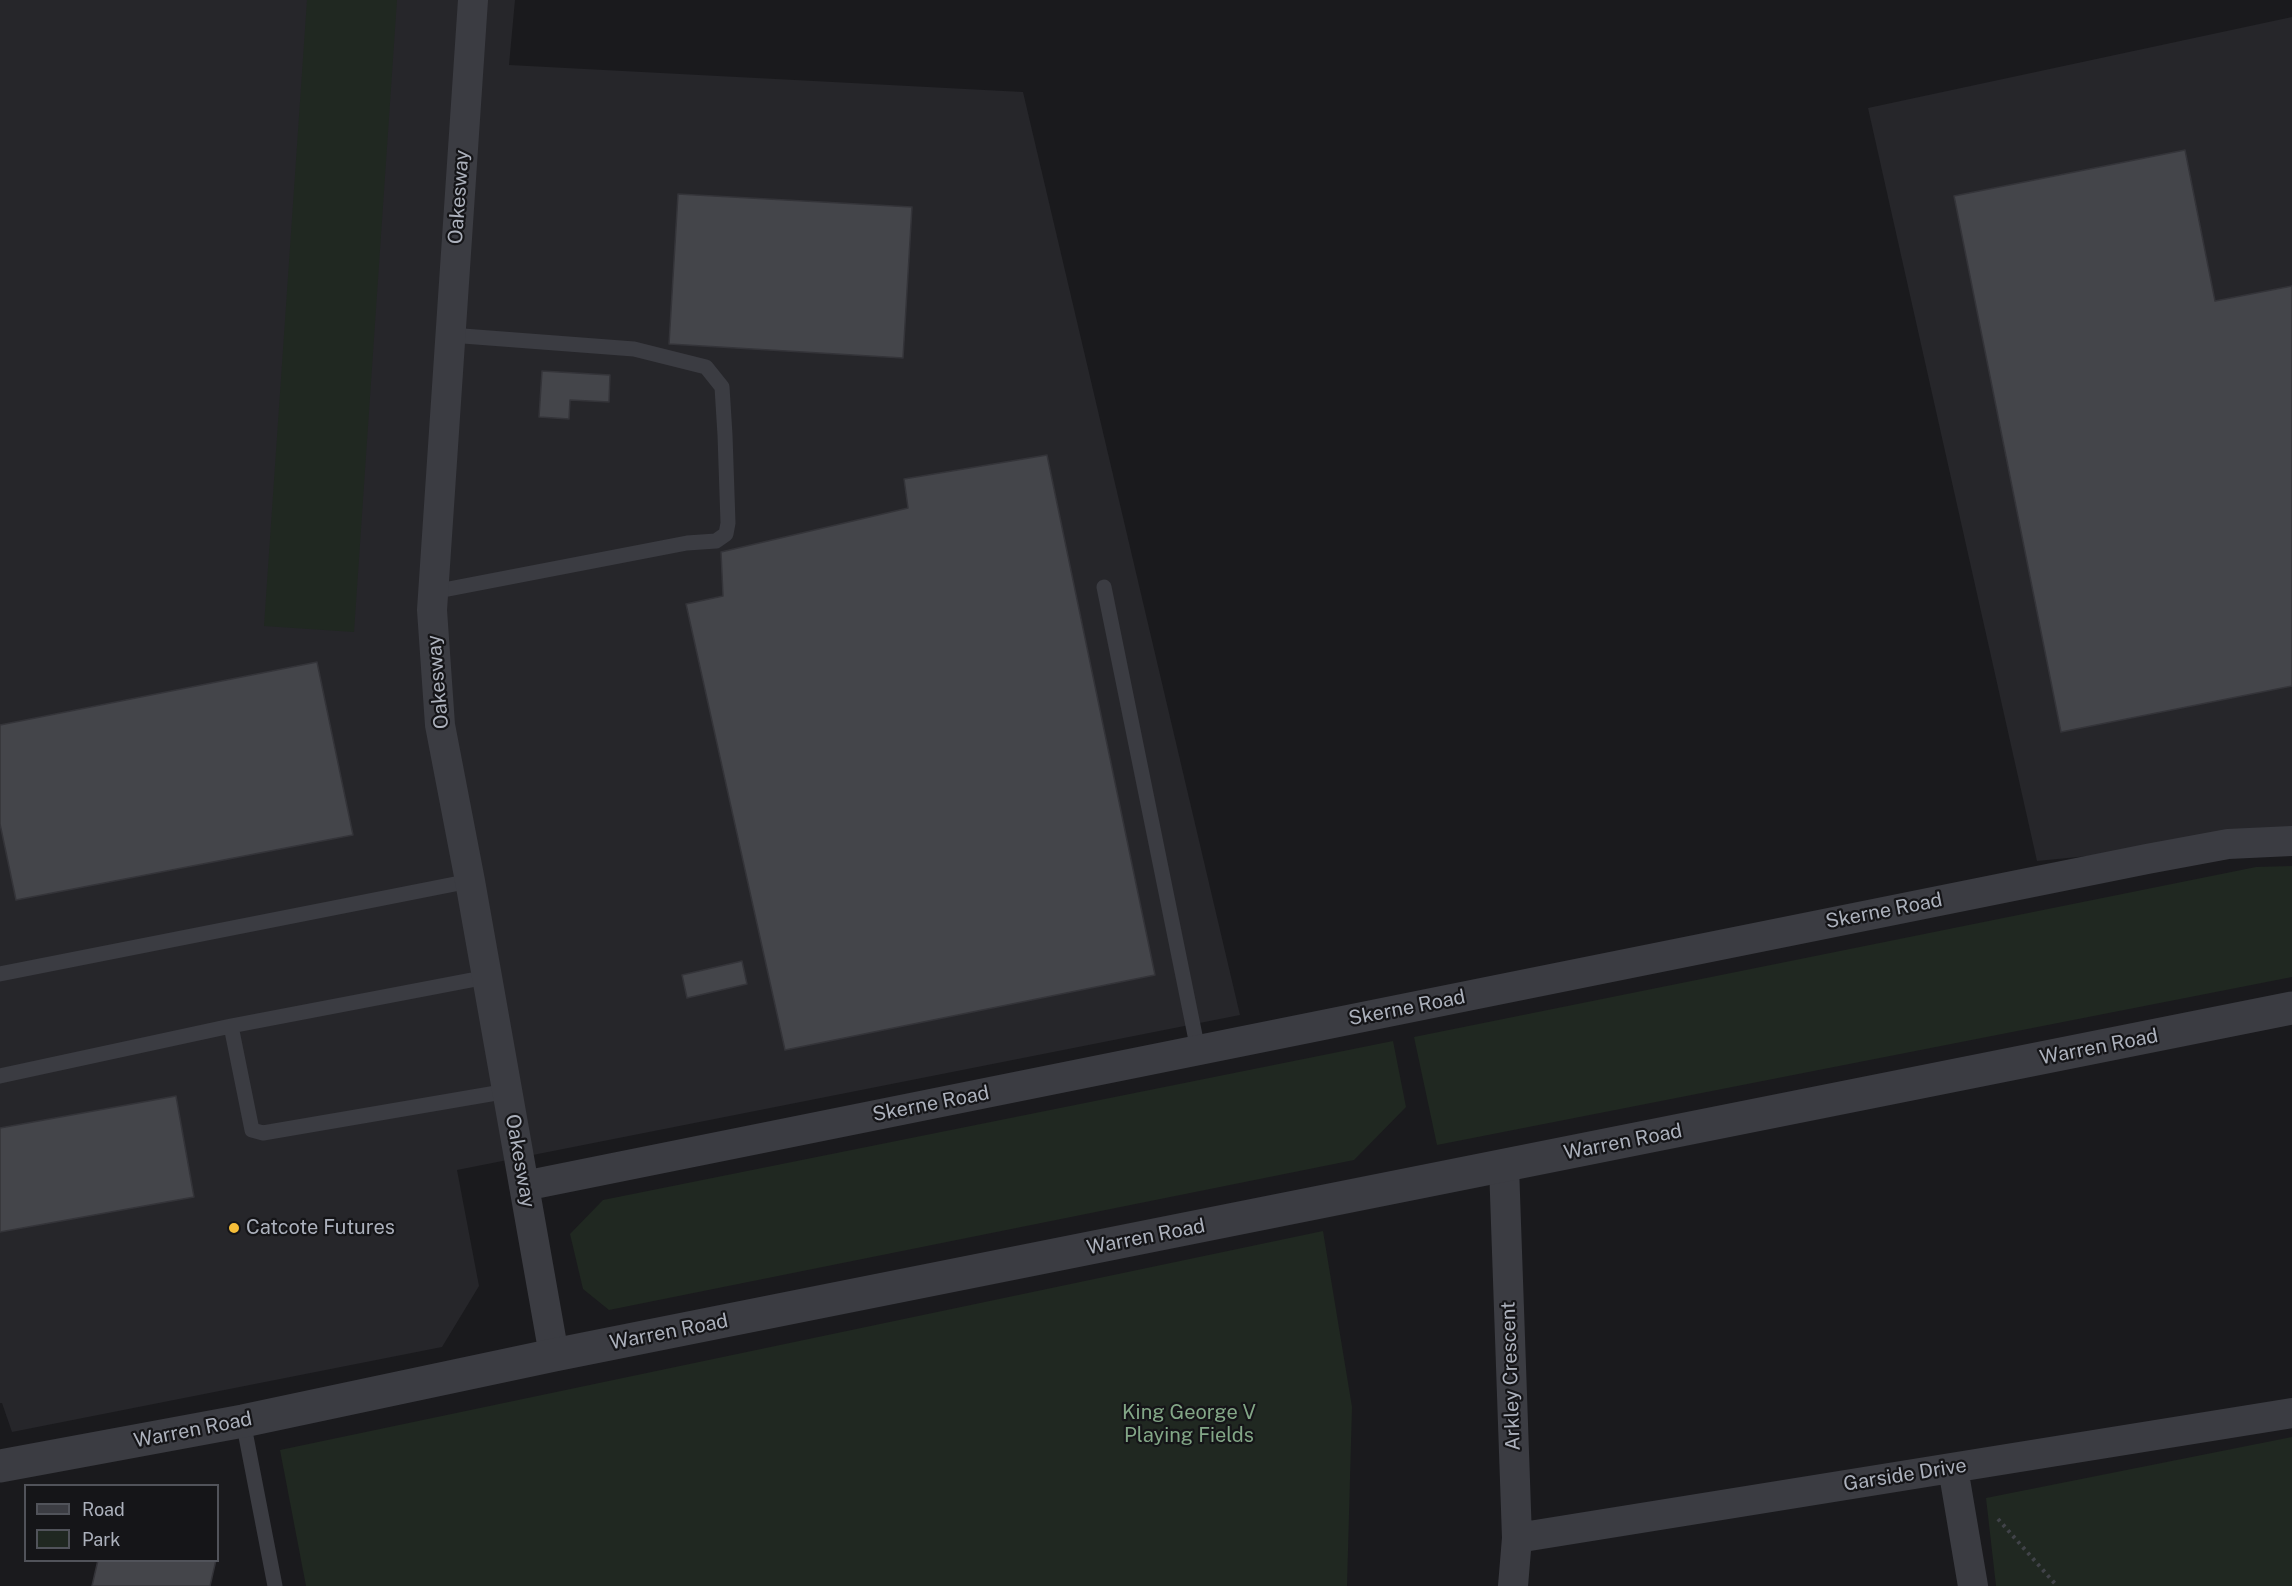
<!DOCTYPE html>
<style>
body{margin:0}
#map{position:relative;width:2292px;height:1586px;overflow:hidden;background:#1a1a1d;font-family:"Public Sans",sans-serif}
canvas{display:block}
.legend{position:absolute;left:24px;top:1484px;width:195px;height:78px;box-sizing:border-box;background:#151518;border:2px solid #51535a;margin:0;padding:8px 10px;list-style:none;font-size:18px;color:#acb1bc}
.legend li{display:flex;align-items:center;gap:12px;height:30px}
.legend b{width:30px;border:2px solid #51535a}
</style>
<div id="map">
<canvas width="2292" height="1586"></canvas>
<ul class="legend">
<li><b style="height:8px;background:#3b3c42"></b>Road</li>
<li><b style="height:16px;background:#202821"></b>Park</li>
</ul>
</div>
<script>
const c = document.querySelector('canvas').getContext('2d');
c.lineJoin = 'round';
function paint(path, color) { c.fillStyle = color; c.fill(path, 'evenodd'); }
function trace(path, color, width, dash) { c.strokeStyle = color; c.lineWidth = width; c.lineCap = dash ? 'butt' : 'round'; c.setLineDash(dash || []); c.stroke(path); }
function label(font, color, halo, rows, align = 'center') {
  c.font = font + ' "Public Sans",sans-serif'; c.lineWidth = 4.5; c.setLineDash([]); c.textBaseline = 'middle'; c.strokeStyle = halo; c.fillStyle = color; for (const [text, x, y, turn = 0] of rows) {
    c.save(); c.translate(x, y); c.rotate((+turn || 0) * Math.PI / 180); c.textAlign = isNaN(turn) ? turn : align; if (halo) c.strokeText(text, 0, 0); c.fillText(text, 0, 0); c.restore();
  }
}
const built = new Path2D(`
 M0,0H515L509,65L1023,92L1240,1015L457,1170L479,1286L442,1347L12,1432L2,1403H0Z
 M2292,17V836L2037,861L1868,108Z`);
const green = new Path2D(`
 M307,0H397L354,632L264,626Z
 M2292,866V977L1437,1145L1414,1037L2256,867Z
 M1393,1041L1406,1107L1354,1160L609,1310L583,1289L570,1234L603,1200Z
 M1323,1231L1352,1407L1347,1586H306L280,1450Z
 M2292,1437V1586H1996L1986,1498Z`);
const building = new Path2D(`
 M2185,150L2215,301L2292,286V686L2061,732L1954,196Z
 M678,194L912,207L903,358L669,344Z
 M542,371L610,375L609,402L570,400L569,419L539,417Z
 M1047,455L1155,975L785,1050L686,604L723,596L721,552L908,508L904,479Z
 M317,662L353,835L16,900L0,824V725Z
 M742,961L747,984L687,998L682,975Z
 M176,1096L194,1197L0,1232V1128Z
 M98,1560H216L210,1586H92Z`);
const path = new Path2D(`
 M1998,1519L2057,1586`);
const service = new Path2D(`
 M1104,587L1198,1050
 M433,592L687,543L716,541L726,534L728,523L725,435L722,387L706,367L634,349L450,335
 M0,974L470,881
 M231,1026L252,1130L263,1133L508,1091
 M0,1076L231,1026L487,977
 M243,1421L275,1586`);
const minor = new Path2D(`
 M473,0L432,610L440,725L470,881L554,1355
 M1504,1166L1517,1538L1513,1586
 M524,1186L2147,859L2228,844L2292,841
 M1953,1468L1973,1586
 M1517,1538L2292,1413`);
const tertiary = new Path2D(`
 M0,1466L243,1421L554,1355L2292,1008`);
const markers = [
 [234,1228,6,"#f6be39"]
];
const streetNames = [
 ["Oakesway",459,197,-86],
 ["Oakesway",438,682,-95],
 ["Skerne Road",1884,911,-11],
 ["Skerne Road",1407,1008,-11],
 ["Warren Road",2099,1047,-11],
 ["Skerne Road",931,1104,-11],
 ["Warren Road",1623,1142,-11],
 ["Oakesway",520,1161,80],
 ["Warren Road",1146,1237,-11],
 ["Warren Road",669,1332,-11],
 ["Arkley Crescent",1511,1376,-92],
 ["Warren Road",193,1430,-11],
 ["Garside Drive",1905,1475,-9]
];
const poiNames = [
 ["Catcote Futures",246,1228]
];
const parkNames = [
 ["King George V",1189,1413],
 ["Playing Fields",1189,1436]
];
paint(built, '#26262a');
paint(green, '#202821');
paint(building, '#44454a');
trace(building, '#343439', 1.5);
trace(path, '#414349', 4, [3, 4.5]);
trace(service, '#3b3c42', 15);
trace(minor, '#3b3c42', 30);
trace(tertiary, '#3b3c42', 33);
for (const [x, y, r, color] of markers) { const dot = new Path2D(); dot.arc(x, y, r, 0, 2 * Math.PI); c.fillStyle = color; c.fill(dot); trace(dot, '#151518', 2); }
label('20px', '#acb1bc', '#151518', streetNames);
label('20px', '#acb1bc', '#151518', poiNames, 'left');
label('20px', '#83a787', '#151518', parkNames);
</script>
